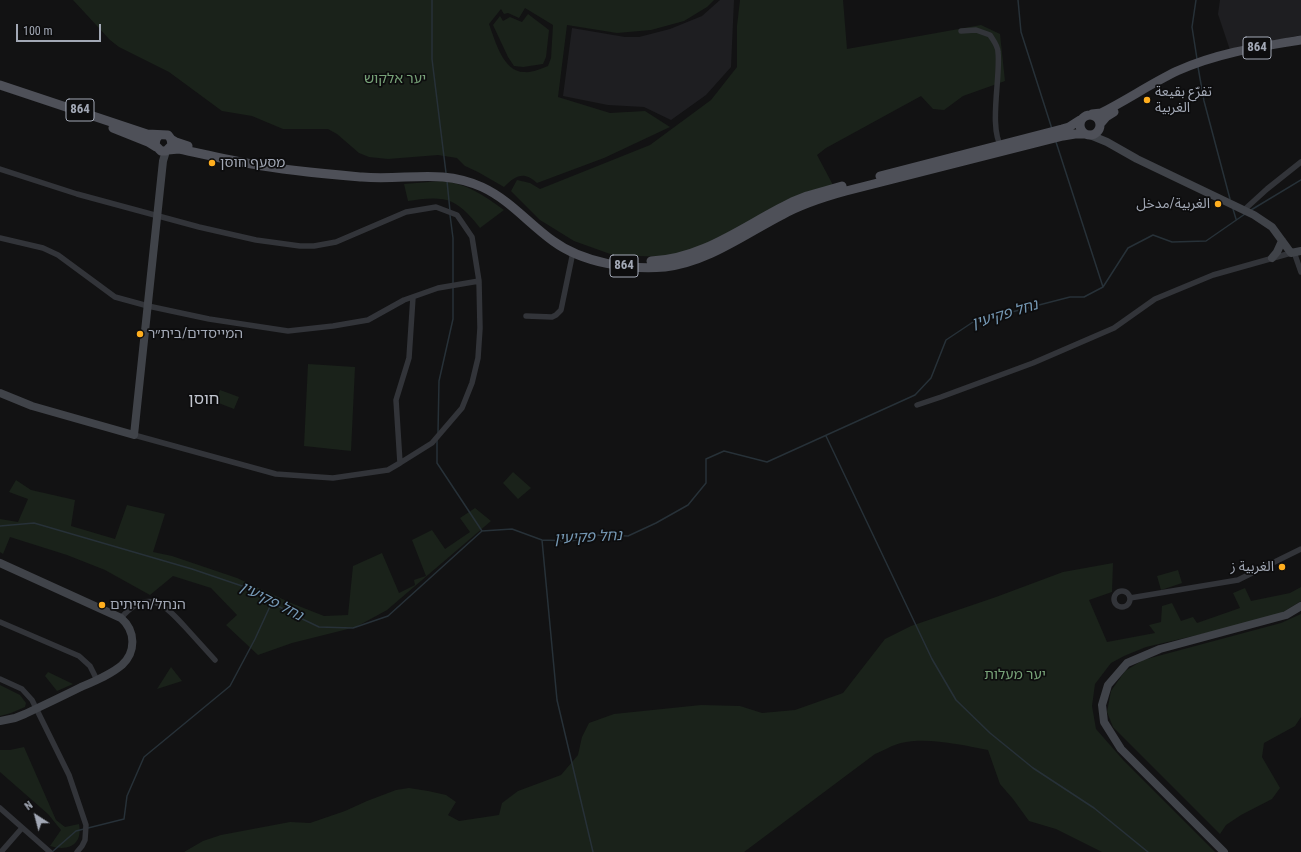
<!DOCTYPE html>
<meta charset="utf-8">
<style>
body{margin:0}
#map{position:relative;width:1301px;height:852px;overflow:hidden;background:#121213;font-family:"Roboto Condensed",sans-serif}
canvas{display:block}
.north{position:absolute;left:16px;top:796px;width:40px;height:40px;-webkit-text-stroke:3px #0d0d0e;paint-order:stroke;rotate:324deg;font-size:11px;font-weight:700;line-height:16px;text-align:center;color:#a2a8b5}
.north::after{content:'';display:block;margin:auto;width:14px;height:18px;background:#a2a8b5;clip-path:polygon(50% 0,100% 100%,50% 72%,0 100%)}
.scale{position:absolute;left:16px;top:24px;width:85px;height:18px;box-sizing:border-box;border:2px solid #a2a8b5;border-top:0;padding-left:5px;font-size:12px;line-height:14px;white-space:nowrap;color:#a2a8b5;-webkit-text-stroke:3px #0d0d0e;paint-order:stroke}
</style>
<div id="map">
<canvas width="1301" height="852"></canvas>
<div class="north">N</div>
<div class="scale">100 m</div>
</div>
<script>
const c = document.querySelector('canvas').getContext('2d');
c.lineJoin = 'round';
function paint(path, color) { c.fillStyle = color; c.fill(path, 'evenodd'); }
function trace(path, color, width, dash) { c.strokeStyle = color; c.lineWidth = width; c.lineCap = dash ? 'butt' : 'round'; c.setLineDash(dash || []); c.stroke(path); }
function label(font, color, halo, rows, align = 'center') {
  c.font = font + ' "Roboto Condensed","Noto Sans Arabic","Noto Sans Hebrew",sans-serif'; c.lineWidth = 3.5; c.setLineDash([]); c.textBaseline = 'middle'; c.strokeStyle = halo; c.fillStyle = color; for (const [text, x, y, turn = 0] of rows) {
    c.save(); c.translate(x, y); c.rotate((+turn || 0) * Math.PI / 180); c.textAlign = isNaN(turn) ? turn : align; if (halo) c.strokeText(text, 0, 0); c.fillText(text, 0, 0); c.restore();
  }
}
const built = new Path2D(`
 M720,0H734L731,67L706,95L671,120L644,107L608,105L563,96L572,28L625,37H639L670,29L702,16Z
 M1220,0H1301V35L1230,50L1218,14Z`);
const green = new Path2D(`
 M73,0H714L707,7L684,21L651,30L617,33L567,25L558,97L610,113L645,111L670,127L604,158L537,183C524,171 516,175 504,187L478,172L465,166L457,158L438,155L388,159L369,157L359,153L337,134L328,129H283L252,116L222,111L169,72L119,47L110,40ZM525,8L553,25L551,58L548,66C541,69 531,73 524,72C503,72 495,40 489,24L501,9L504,14L508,13L519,18Z
 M740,0H843L847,49L981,25L1000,34L1005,81L963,96L944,110L933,109L921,96L826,148L817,155L833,185L695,250L665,257L613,255L574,241L540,220L511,191L517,180L530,183L540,189L650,145L711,100L737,67V26Z
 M528,14L549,30L546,57L543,64L523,67L514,66L508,57L493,25L500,16L503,21L510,17L522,22Z
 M442,181C468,184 483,195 504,210L480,228C473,219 463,207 452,202C440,196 421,199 408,201L404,184Z
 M308,364L355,367L351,451L304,446Z
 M220,390L239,397L234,409L216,402Z
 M513,472L531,488L518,499L503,483Z
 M16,480L31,490L75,500L71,526L115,539L127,505L165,514L153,552L172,556L237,578L291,603L324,616L348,615L353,566L382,553L399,593L415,585L414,580L426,576L412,540L432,530L445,549L470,532L460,518L475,508L491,521L387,610L356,627L292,643L258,655L226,625L237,615L211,588L173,576L150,595L105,570L67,555L10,537L3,554L0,552V519L18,522L28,499L9,492Z
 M1113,563L1112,592L1089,600L1107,642L1155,633L1149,625L1161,622L1162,606L1172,603L1181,621L1193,617L1197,623L1240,608L1233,593L1245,588L1251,601L1290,593L1301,587V601L1280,614L1262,620L1146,647L1124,656L1111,663L1095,684L1092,706L1096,729L1124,761L1215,852H1102L1056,829L1029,821L1013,799L1000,784L988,750C961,745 928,737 901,743C892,745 883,751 875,754L744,852H184L203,841L221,835L290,822L310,823L345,811L367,801L396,790L409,788L428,791L446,795L456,802L448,815L459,821L499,815L502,803L518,791L561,775L578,755L582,737L589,723L614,714L701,705L740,706L762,713L795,710L843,693L885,639L911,626L996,597L1063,572Z
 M1178,570L1182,583L1161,590L1157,576Z
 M1301,614V717L1295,726L1264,743L1262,757L1280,788L1272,799L1241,815L1226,825L1220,834L1113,727L1107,712L1111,691L1125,671L1143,660L1281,623Z
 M171,667L182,681L157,689Z
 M48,672L73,684L57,691L45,676Z
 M0,685L20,695L26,703L25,707L11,713L0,716Z
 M24,747L56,820L65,827L79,824C83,844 69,852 50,846L61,830L48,814L0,772V750H10Z`);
const stream = new Path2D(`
 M432,0V59L446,173
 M1018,0L1021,32L1052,129
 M1196,0L1192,27L1197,59
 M1198,67L1204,101L1230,199
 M1056,142L1103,287
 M447,181L450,211
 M1233,209L1236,219
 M1251,210L1301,180
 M450,215L453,238V283
 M438,433L439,381L453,319V287
 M826,436L932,659L956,700L990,733L1033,768L1094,808L1148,852
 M437,439V463L482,531
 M0,526L34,523L192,569L245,587L292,614L319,627L353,628L388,616L482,531L512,529L542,540L571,541L599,535L628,536L656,523L688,505L706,483V459L724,451L767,462L915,395L931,378L946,340L973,322L1070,297H1084L1103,287L1128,248L1153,235L1172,242L1206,241L1245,214
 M542,540L557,700L593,852
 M88,828L124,819L127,796L144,757L230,686L255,639L272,602
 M52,852L76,831L84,829`);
const street = new Path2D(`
 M961,31L976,30L990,35C993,40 998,46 998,52C1001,76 988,129 1002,148
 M0,169L77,194L199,227L256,240L300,246H314L336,242L406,212L436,207L457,215L472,237L479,281L480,328L478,358L472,383L462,408L432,443L400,463L388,470L333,478L276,474L134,435
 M1244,210L1267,189L1301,162
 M0,238L43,248L58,255L115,297L148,306L209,319L288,331L333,326L368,320L404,300L438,288L479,281
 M1294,252L1301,272
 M526,316L552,317L556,315L561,310L573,252
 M917,405L941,397L1033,363L1114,328L1155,299L1213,275L1291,253
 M400,463L396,400L409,358L413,297
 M1114 599a8 8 0 1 1 16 0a8 8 0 1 1-16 0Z
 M1130,598L1238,580L1301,549
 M121,618C148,587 165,605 186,628C196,639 206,650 215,660
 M0,622L79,656L90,666L97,680
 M0,679L22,689L32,700L69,775L86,825L85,840L82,846L77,852
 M0,808L50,852
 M1,852L22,828`);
const secondary = new Path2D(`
 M1090,135L1107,142L1137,159L1254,215L1272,227L1291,253L1301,251
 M1272,258L1277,252L1282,241
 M0,393L32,406L134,435L163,161L166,151
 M0,563L121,618C136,631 136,652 122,665C110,675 95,681 81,687C63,696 44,705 25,714L15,718L0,721
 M1224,852L1121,749L1104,722L1102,705L1108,685L1127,663L1160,649L1286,615L1301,606`);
const primary = new Path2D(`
 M0,85L147,134L168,135L171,139L172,145L166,151H161L155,145L156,139L159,135
 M1092,114L1101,113C1127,100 1150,84 1177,71C1217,53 1258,47 1301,40
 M1080 125a10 10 0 1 1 20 0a10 10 0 1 1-20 0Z
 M1100,124L1106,117L1114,112
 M113,128L148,142L156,147
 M171,139L176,142L188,146
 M168,150L179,149C203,154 228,160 252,164C288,171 326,174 362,177C405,181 440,168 482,187C510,200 528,223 553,241C583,263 629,270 665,267C708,262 745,234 782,215C802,204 824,197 846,191L1063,136L1075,134H1085
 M880,176L1062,129L1069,127L1080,120
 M651,261C704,259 746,224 792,202L807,196L842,186`);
const markers = [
 [1147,100,4,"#ffae1e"],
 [212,163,4,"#ffae1e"],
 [1218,204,4,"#ffae1e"],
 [140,334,4,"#ffae1e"],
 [1282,567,4,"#ffae1e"],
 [102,605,4,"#ffae1e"]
];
const shields = [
 [1257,48,28],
 [80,110,28],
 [624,266,28]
];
const shieldNames = [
 ["864",1257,48],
 ["864",80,110],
 ["864",624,266]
];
const parkNames = [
 ["יער אלקוש",395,79],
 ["יער מעלות",1015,675]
];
const poiNames = [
 ["تفرّع بقيعة",1155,92],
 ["الغربية",1155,108],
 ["מסעף חוסן",220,163],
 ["الغربية/مدخل",1210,204,"right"],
 ["המייסדים/בית״ר",148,334],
 ["الغربية ز",1274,567,"right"],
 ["הנחל/הזיתים",110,605]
];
const waterNames = [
 ["נחל פקיעין",1005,315,-17],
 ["נחל פקיעין",588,538,-3],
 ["נחל פקיעין",271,602,27]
];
const quarterNames = [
 ["חוסן",204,400]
];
paint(built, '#1e1e21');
paint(green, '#1a221a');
trace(stream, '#273138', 1.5);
trace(street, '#323439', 5.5);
trace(secondary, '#404349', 8);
trace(primary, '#4e5058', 9);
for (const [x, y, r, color] of markers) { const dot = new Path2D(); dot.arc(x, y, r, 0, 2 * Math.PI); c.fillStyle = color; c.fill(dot); trace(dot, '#0d0d0e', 1.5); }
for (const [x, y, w] of shields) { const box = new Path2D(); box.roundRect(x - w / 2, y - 11, w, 22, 3); c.fillStyle = '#0d0d0e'; c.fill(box); trace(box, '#a2a8b5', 1); }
label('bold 13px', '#a2a8b5', null, shieldNames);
label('14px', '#77a278', '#0d0d0e', parkNames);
label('14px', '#a2a8b5', '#0d0d0e', poiNames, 'left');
label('italic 15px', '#7598b4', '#0d0d0e', waterNames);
label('16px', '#c3c7d1', '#0d0d0e', quarterNames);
</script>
